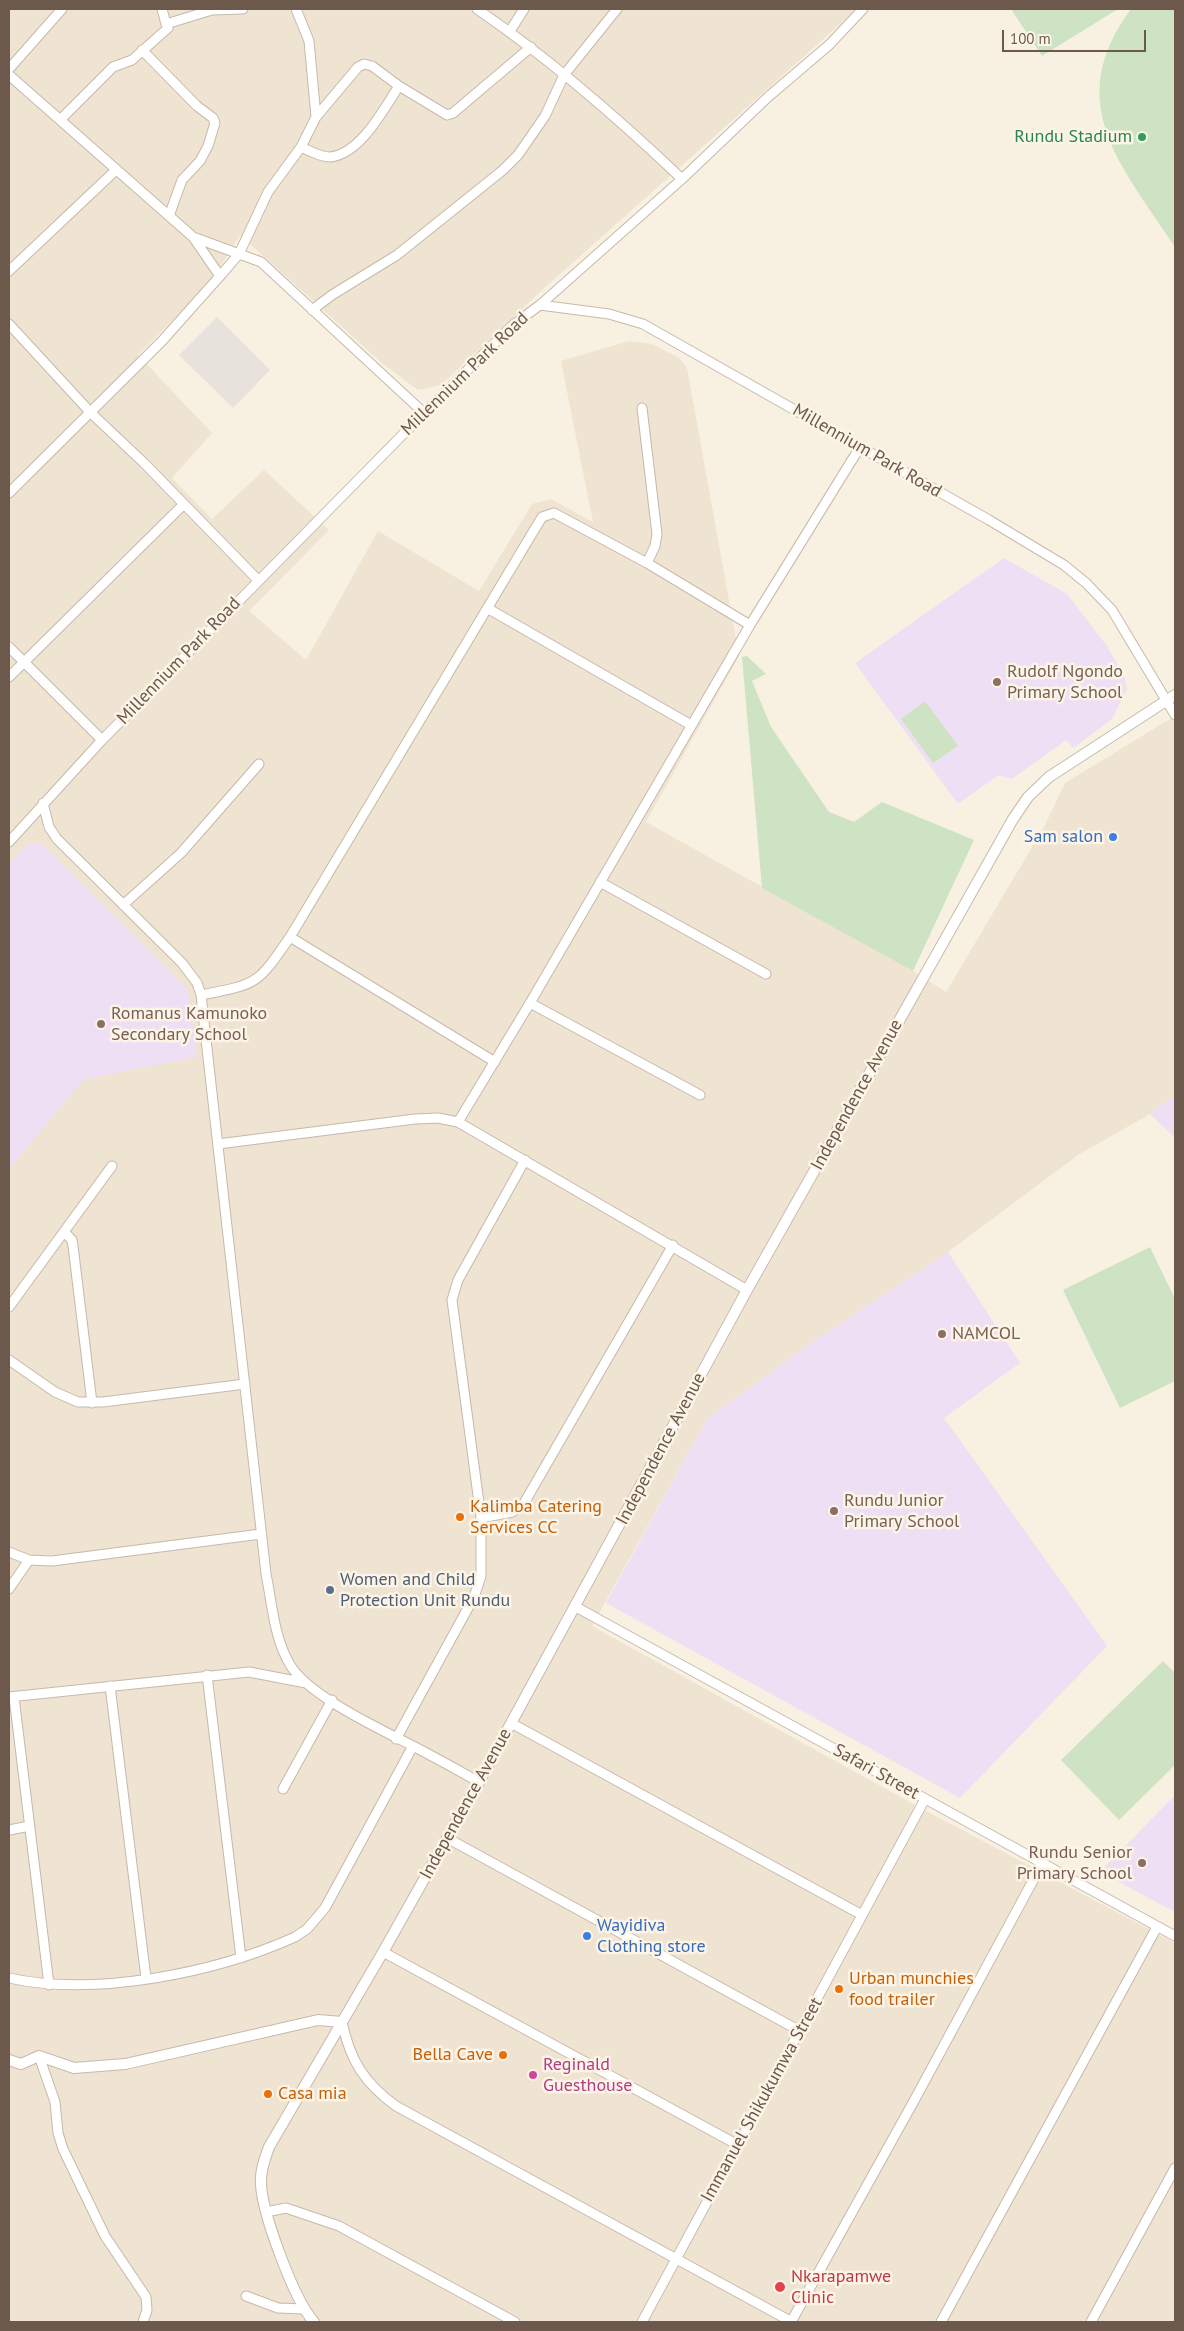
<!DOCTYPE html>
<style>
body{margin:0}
#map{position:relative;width:1184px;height:2331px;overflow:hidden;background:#f8f1e2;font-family:"PT Sans",sans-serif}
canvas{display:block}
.frame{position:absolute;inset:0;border:10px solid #6c594c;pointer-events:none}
.scale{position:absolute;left:1002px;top:30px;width:144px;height:22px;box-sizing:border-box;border:2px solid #6c594c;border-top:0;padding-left:6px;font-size:15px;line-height:18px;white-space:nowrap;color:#6c594c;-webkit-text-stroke:4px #fcf5e7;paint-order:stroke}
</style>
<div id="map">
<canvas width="1184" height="2331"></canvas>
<div class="frame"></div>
<div class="scale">100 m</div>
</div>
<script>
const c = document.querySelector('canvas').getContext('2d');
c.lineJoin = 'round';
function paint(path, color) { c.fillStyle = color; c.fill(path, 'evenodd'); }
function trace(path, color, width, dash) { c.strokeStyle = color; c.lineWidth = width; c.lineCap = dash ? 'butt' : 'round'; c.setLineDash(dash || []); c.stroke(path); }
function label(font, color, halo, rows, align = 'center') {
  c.font = font + ' "PT Sans",sans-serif'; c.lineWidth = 5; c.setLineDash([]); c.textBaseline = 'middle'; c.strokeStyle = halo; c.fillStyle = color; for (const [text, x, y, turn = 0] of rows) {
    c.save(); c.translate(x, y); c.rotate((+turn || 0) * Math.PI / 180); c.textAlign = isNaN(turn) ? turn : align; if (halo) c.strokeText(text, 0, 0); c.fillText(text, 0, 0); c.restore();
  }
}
const residential = new Path2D(`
 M9,9H857L540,292L441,385L418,390L383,364L240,235L211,281L138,355L212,433L172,478L212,519L264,470L329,530L249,611L306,660L378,531L479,591L532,504L551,499L593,522L561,361L629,341L652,344L679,358L687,368L739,656L646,822L913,971L946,992L1044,827L1065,783L1175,716V1095L1150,1114L1078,1155L948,1252L811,1343L707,1419L592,1626L913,1804L1175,1943V2322H9Z`);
const industrial = new Path2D(`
 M217,317L270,370L233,408L179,355Z`);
const education = new Path2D(`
 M1004,558L1067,594L1107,646L1124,676L1127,689L1112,719L1073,748L1066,740L1012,779L999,775L958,804L855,663Z
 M28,844H42L188,990L197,1057L84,1079L9,1169V864Z
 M1175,1095V1138L1150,1114Z
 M948,1252L1020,1363L944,1418L1107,1646L960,1798L606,1603L707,1419L811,1343Z
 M1175,1795V1912L1100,1872Z`);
const green = new Path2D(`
 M1011,9H1118L1042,56Z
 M1131,9H1175V247C1122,166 1061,103 1131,9Z
 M747,656L766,674L752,681L771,727L829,812L854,822L882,802L974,840L913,971L762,888L742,657Z
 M925,701L958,746L933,763L901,719Z
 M1150,1247L1175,1299V1381L1120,1408L1063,1290Z
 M1163,1661L1175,1673V1765L1119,1820L1061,1760Z`);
const minor = new Path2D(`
 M162,9L166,24
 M296,9L309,41L316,117
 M477,9C550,59 618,118 682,179
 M510,31L524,9
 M142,50L197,106L213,118L215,123L208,146L200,161L182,180L169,216
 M9,69L62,9
 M9,75L193,237L220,276
 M61,119L113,67L132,60L168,28L166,24L212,10L243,9
 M301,147C310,151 320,157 330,157C361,154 384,108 399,86
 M193,237L261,262L424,413
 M9,271L116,170
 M540,305L682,179L768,97L829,45L863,9
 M312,310L332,295L397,255L503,170L518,155L545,116L564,75L617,9
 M9,324L91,413L144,463L258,580
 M642,408L657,534L655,546L647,563
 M9,493L162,341L220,276L239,254L268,192L301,147L316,117L358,67L364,64L372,66L399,86L447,115L453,113L531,47
 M487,608L691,725
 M9,647L102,740
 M9,677L184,504
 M43,803L49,827L57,839L182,963L197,983L201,995L266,1574C272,1603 274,1637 289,1663C306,1695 382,1730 415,1747C436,1758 458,1770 479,1782
 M9,842L102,740L424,413L513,325L540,305L609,314L643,324L989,520L1064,565L1086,583L1112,610L1175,715
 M600,882L766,974
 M123,905L181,853L259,764
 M290,937L495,1062
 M201,995C258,984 257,985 290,937L542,517L554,513L647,563L750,625
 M530,1003L700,1095
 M458,1122L530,1003L750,625L860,447
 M218,1144L415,1119L438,1118L458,1122L747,1290
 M64,1232L72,1240L73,1246L92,1403
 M9,1307L112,1166
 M9,1360L55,1392L78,1402H103L245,1384
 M481,1518L512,1512L523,1505L673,1245
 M9,1552L29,1560L52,1561L261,1534
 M9,1589L29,1560
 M576,1607L1175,1936
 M207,1675L241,1958
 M110,1686L146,1978
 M9,1697L249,1672L306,1683
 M14,1697L49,1985
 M511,1723L862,1915
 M396,1739L474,1597L481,1576V1518L452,1300L458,1280L525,1160
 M283,1789L332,1700
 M9,1830L30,1826
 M447,1838L800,2031
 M383,1952L738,2145
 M9,1978C95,1997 215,1973 295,1937L307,1929L325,1908L413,1746
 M342,2022C350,2060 364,2083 396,2106L792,2322
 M39,2056L55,2102L58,2133L63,2149L105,2236L146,2297L147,2310L143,2322
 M266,2212L286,2208L339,2226L515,2322
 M246,2296L278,2308L304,2309
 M642,2322L925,1799
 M791,2322L915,2099L1043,1862
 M941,2322L1157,1927
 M1091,2322L1175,2168`);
const tertiary = new Path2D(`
 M9,2060L21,2064L39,2056L74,2068L125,2064L318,2020L342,2022
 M314,2322C294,2300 263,2215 261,2185C260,2172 264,2160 269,2147L383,1952L479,1782L747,1290L1013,819L1028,797L1049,777L1175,695`);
const markers = [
 [1142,137,5,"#2e9e5b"],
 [997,682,5,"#8d6e63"],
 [1113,837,5,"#3f7fe0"],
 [101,1024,5,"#8d6e63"],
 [942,1334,5,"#8d6e63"],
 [834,1511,5,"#8d6e63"],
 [460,1517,5,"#e8710a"],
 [330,1590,5,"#5c6f8a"],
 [1142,1863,5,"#8d6e63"],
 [587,1936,5,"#3f7fe0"],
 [839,1989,5,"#e8710a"],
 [503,2055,5,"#e8710a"],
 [533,2075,5,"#d1479c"],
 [268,2094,5,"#e8710a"],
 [780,2287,6,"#e0444e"]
];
const leisureNames = [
 ["Rundu Stadium",1132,137]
];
const streetNames = [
 ["Millennium Park Road",465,374,-44],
 ["Millennium Park Road",867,451,30],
 ["Millennium Park Road",179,661,-46],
 ["Independence Avenue",857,1095,-61],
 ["Independence Avenue",661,1449,-62],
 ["Safari Street",876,1772,29],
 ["Independence Avenue",466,1804,-61],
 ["Immanuel Shikukumwa Street",762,2100,-61]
];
const educationNames = [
 ["Rudolf Ngondo",1007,672],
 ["Primary School",1007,693],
 ["Romanus Kamunoko",111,1014],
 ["Secondary School",111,1035],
 ["NAMCOL",952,1334],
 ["Rundu Junior",844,1501],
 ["Primary School",844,1522],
 ["Rundu Senior",1132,1853,"right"],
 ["Primary School",1132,1874,"right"]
];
const shopNames = [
 ["Sam salon",1103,837],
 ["Wayidiva",597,1926,"left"],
 ["Clothing store",597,1947,"left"]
];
const foodNames = [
 ["Kalimba Catering",470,1507],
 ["Services CC",470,1528],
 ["Urban munchies",849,1979],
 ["food trailer",849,2000],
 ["Bella Cave",493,2055,"right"],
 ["Casa mia",278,2094]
];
const serviceNames = [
 ["Women and Child",340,1580],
 ["Protection Unit Rundu",340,1601]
];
const hotelNames = [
 ["Reginald",543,2065],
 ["Guesthouse",543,2086]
];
const healthNames = [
 ["Nkarapamwe",791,2277],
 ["Clinic",791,2298]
];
paint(residential, '#efe3d1');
paint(industrial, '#e8e2dc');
paint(education, '#eedff4');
paint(green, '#cee3c3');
trace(minor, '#c7b9ab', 11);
trace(tertiary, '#c7b9ab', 12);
trace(minor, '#fff', 9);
trace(tertiary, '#fff', 10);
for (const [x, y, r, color] of markers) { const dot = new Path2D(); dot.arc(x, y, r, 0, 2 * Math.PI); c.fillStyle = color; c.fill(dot); trace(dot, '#fcf5e7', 2); }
label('18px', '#27864d', '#fcf5e7', leisureNames, 'right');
label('18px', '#6c594c', '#fcf5e7', streetNames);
label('18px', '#785e54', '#fcf5e7', educationNames, 'left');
label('18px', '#366cbe', '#fcf5e7', shopNames, 'right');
label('18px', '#c56008', '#fcf5e7', foodNames, 'left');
label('18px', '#4e5e75', '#fcf5e7', serviceNames, 'left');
label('18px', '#b23c85', '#fcf5e7', hotelNames, 'left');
label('18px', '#be3a42', '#fcf5e7', healthNames, 'left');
</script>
